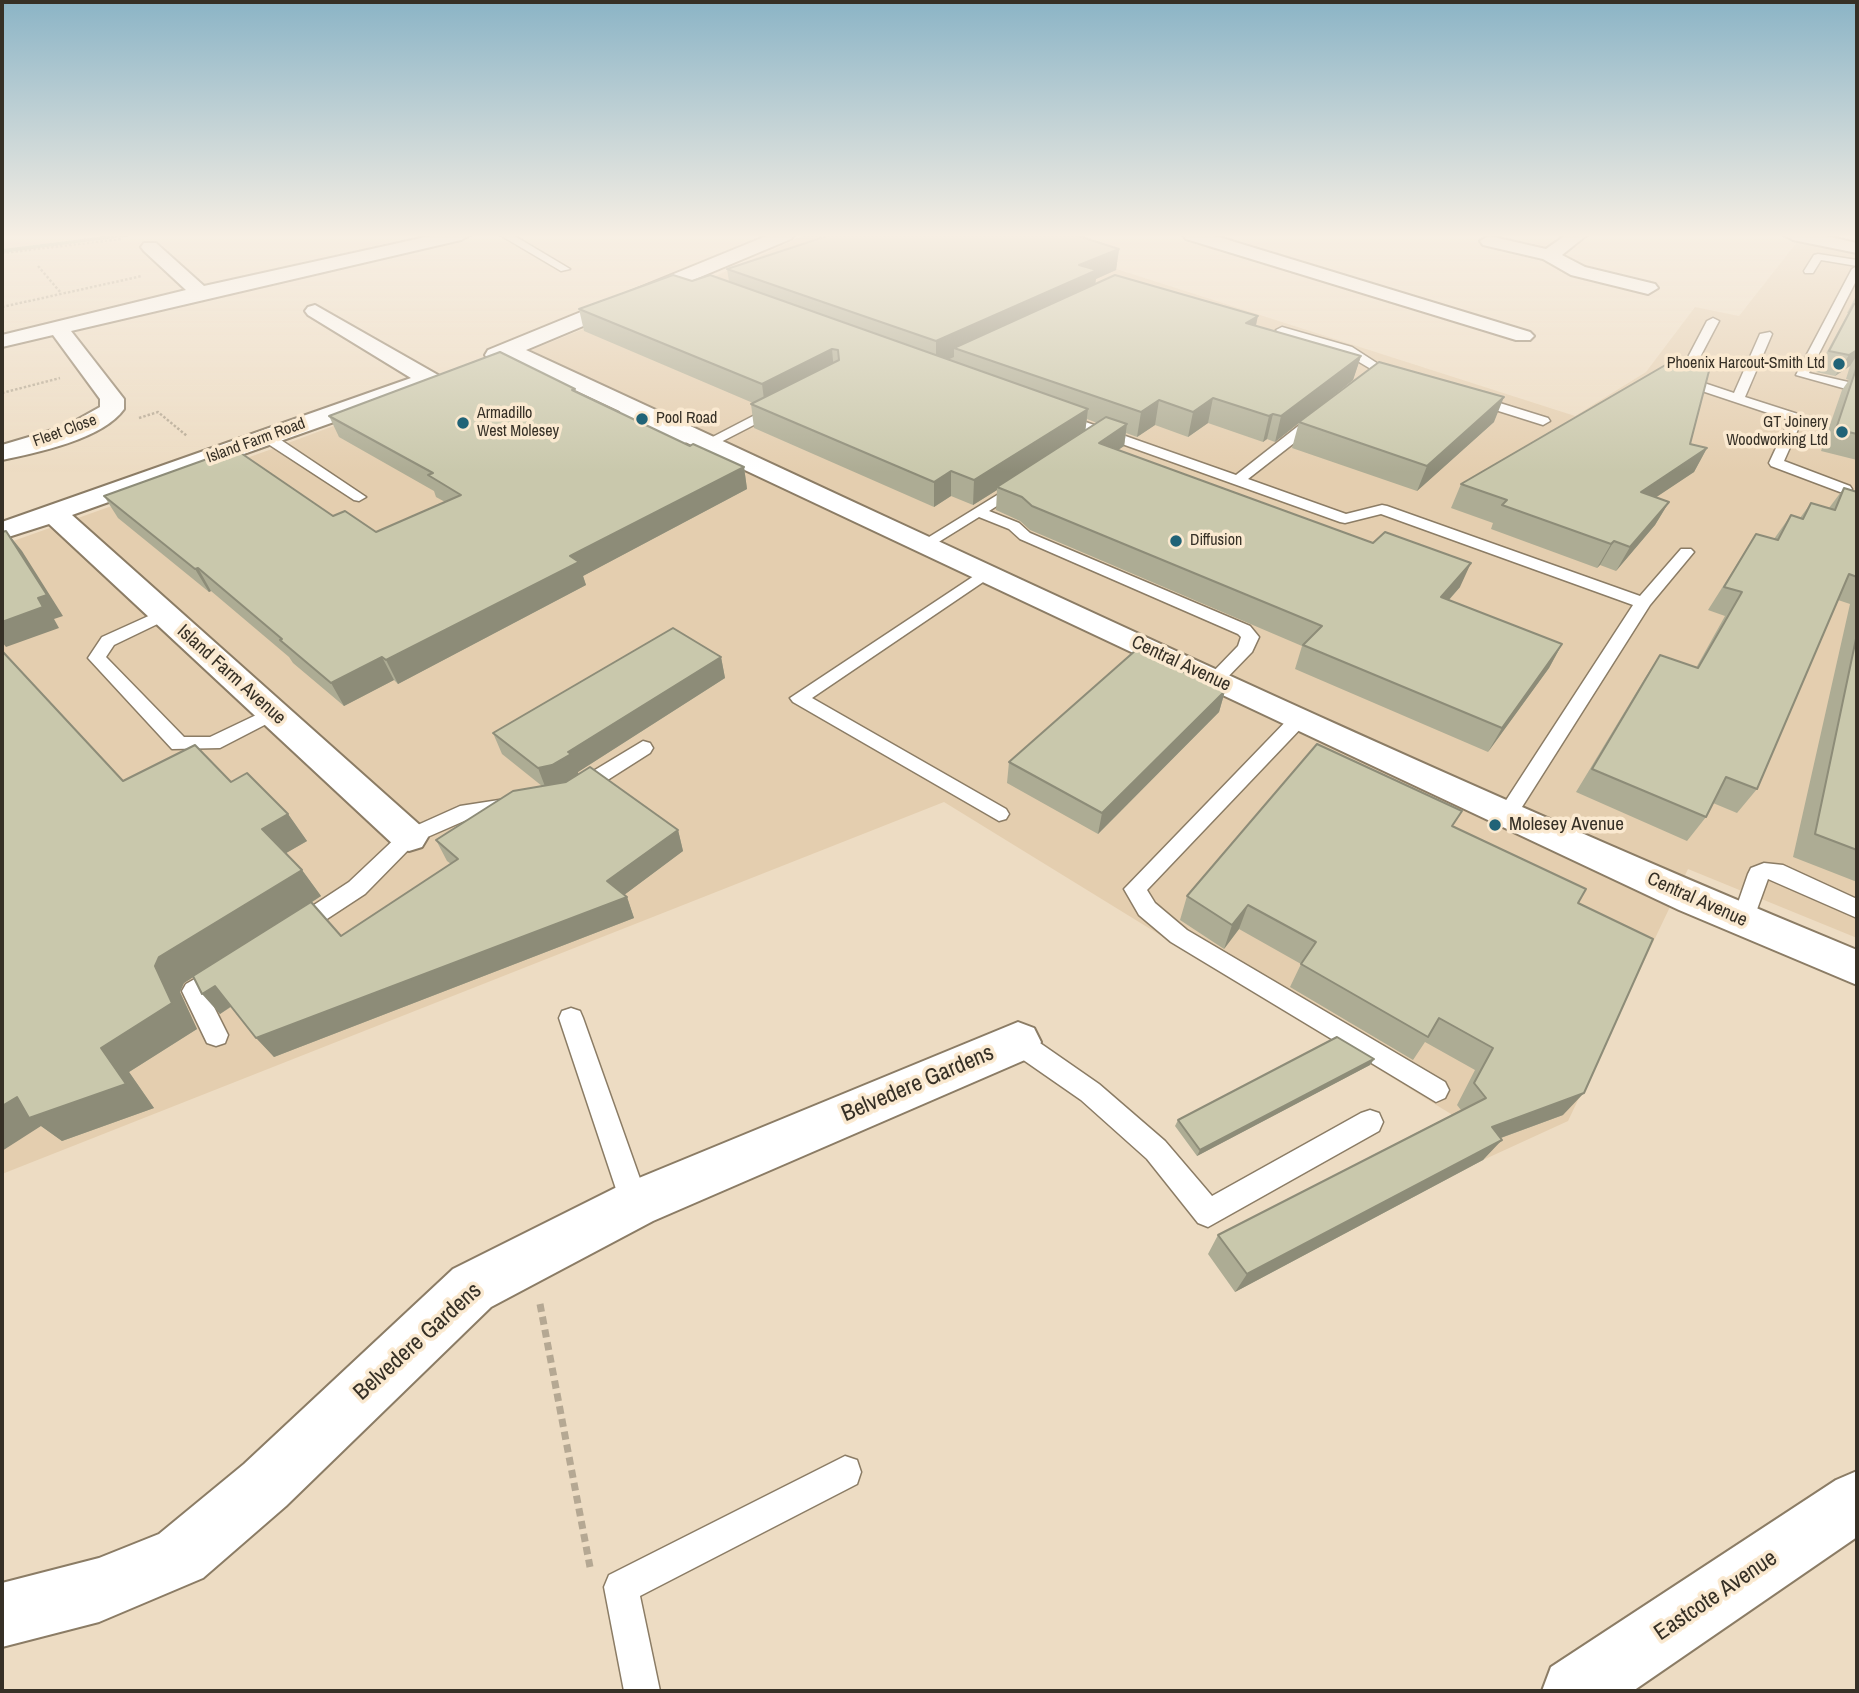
<!DOCTYPE html>
<style>
body{margin:0}
#map{position:relative;width:1859px;height:1693px;overflow:hidden;background:#eddcc3;font-family:"Archivo Narrow",sans-serif}
canvas{display:block}
.frame{position:absolute;inset:0;border:4px solid #363026;pointer-events:none}
</style>
<div id="map">
<canvas width="1859" height="1693"></canvas>
<div class="frame"></div>
</div>
<script>
const c = document.querySelector('canvas').getContext('2d');
c.lineJoin = 'round';
function paint(path, color) { c.fillStyle = color; c.fill(path, 'evenodd'); }
function trace(path, color, width, dash) { c.strokeStyle = color; c.lineWidth = width; c.lineCap = dash ? 'butt' : 'round'; c.setLineDash(dash || []); c.stroke(path); }
function label(font, color, halo, rows, align = 'center') {
  c.font = font + ' "Archivo Narrow",sans-serif'; c.lineWidth = 7; c.setLineDash([]); c.textBaseline = 'middle'; c.strokeStyle = halo; c.fillStyle = color; for (const [text, x, y, turn = 0] of rows) {
    c.save(); c.translate(x, y); c.rotate((+turn || 0) * Math.PI / 180); c.textAlign = isNaN(turn) ? turn : align; if (halo) c.strokeText(text, 0, 0); c.fillText(text, 0, 0); c.restore();
  }
}
const built = new Path2D(`
 M805,235H1036L1045,246L1575,416L1646,372L1695,307L1739,316L1797,242L1857,253V938L1688,869L1568,1121L1483,1160L1455,1126L1451,1114L944,802L2,1174V545L272,449L446,384L711,278Z`);
const stream = new Path2D(`
 M116,235H136L2,253V249Z`);
const pathFar1 = new Path2D(`
 M2,253L123,239
 M38,266L61,293
 M2,307L142,276
 M2,393L60,378
 M139,418L158,412L187,436`);
const path = new Path2D(`
 M540,1304L590,1567`);
const service = new Path2D(`
 M500,235H513L570,269L561,271Z
 M1818,254L1857,260V279L1809,373L1857,384V392L1796,375L1852,269L1857,266L1821,260L1813,273H1805L1804,271L1814,255Z
 M1713,318L1719,321L1689,378L1734,393L1760,334L1770,332L1772,334L1745,397L1801,415L1803,418L1784,461L1850,486L1852,489L1850,492H1840L1771,466L1769,463L1789,420L1678,383L1676,380L1707,321Z
 M1282,327L1352,347L1386,369L1376,372L1344,353L1278,332L1276,330Z
 M1474,395L1548,418L1550,421L1543,425L1470,402V396Z
 M632,403L638,407L633,413L690,440L683,444L678,443L623,418L619,409Z
 M778,403L784,407L783,410L713,446L708,447L701,443Z
 M1060,413L1236,475L1311,416H1321V422L1248,479L1346,514L1382,505L1387,506L1640,596L1681,549H1691L1694,552L1650,605L1515,818L1508,820L1501,818L1498,813L1501,808L1633,605L1381,514L1345,523L1340,522L1055,420V414Z
 M267,433L272,434L366,497L359,501L354,500L262,440V434Z
 M1020,481L1027,485L1025,488L989,511L1019,523L1030,533L1250,626L1259,637L1252,652L1221,684H1209L1206,680L1209,676L1238,646L1241,637L1238,634L1020,539L1009,529L979,517L929,548L924,550L916,545Z
 M986,568L992,570L994,573L992,576L812,698L1006,809L1009,814L1006,819L999,821L793,702L790,698Z
 M164,609L170,610L172,614L170,618L114,645L106,657L184,737H210L273,707L280,709L282,713L280,717L220,748L172,749L88,658L102,637Z
 M1299,713L1306,715L1308,719L1306,723L1147,890L1155,903L1187,930L1445,1082L1449,1090L1445,1098L1436,1102L1171,942L1139,915L1124,889L1292,715Z
 M643,741L650,743L653,748L650,753L584,795H570L567,790L570,785Z
 M512,798L519,800L522,805L519,810L471,818L416,842L365,894L304,934L296,937L288,934L285,928L288,922L349,882L402,832L460,806Z
 M1764,863L1783,865L1857,899V918L1768,879L1751,926L1743,929L1735,926L1732,920L1748,874L1751,868Z
 M221,964L229,967L233,974L229,981L208,995L228,1035L225,1043L216,1046L207,1043L182,991L186,984Z
 M571,1008L580,1011L583,1018L649,1204L645,1214L635,1217L625,1214L621,1204L559,1018L562,1011Z
 M1018,1031L1027,1034L1099,1084L1165,1141L1212,1196L1361,1113L1370,1110L1379,1113L1383,1122L1379,1131L1208,1227L1198,1223L1147,1159L1081,1100L1009,1050L1006,1042L1009,1034Z
 M845,1456L857,1460L861,1472L857,1484L640,1596L660,1691H624L604,1587L609,1575Z`);
const minor = new Path2D(`
 M435,235H470L461,240L71,331L124,399V409C103,439 36,453 2,460V445L66,426L100,407V399L53,335L2,347V335L186,290L144,251L141,247L144,243H156L204,286Z
 M769,235H794L791,239L526,350C967,553 1408,765 1857,950V985L1679,910L507,358L496,362L488,360L485,355L488,350Z
 M1183,235H1212L1530,332L1534,336L1530,340H1516L1186,239Z
 M1566,235H1587L1562,255L1585,267L1655,284L1658,288L1648,294L1571,275L1543,259L1483,245L1480,241L1489,236L1546,249Z
 M1784,235H1821L1857,243V253L1793,240Z
 M315,305L438,375L441,380L438,385L72,515L422,827L428,837L422,847L409,851L396,847L49,524L2,539V522L411,378L308,315L305,311L308,307Z
 M1018,1022L1034,1028L1041,1042L1034,1056L653,1221L491,1307L286,1506L203,1578L99,1622L2,1647V1583L99,1558L159,1534L244,1464L453,1269L617,1187Z
 M1857,1471V1537L1633,1691H1542L1551,1667L1836,1480Z`);
const wall = new Path2D(`
 M1119,249L1116,270L1096,279L1095,284L1256,326L1361,356L1353,380L1275,442L1267,439L1263,442L1208,423L1188,437L1155,425L1137,437L1126,433L1124,446L1118,450L1460,587L1449,600L1562,644L1549,668L1488,752L1295,669L1302,646L1030,530L1020,521L996,510L997,490L973,505L951,496L934,507L754,428L751,404L753,403L584,331L579,309L692,281H729L727,269ZM1087,419L1097,423L1085,430Z
 M1857,294V460L1821,451L1842,390L1849,380L1846,379L1850,366L1835,376L1816,372L1848,313H1847Z
 M576,392L690,446L744,467L747,489L583,576L586,585L398,684L394,680L344,706L293,663L289,657L211,591L209,592L118,518L104,496L333,516L376,532L445,502L436,497L434,491L339,437L329,416Z
 M1299,422H1494L1417,491L1292,448Z
 M1690,444L1707,448L1694,472L1656,497L1669,502L1655,525L1616,571L1600,565L1597,568L1491,529L1493,523L1451,508L1461,484Z
 M1844,488L1857,492V882L1793,857L1850,604L1838,600L1757,789L1737,813L1713,803L1706,817L1687,841L1576,792L1645,678L1660,655L1696,668L1725,616L1708,610L1756,534L1774,539L1791,515L1800,518L1811,503L1829,508Z
 M721,657L725,678L578,772V774L678,830L683,851L624,895L627,897L634,918L274,1057L231,1007L220,1014L193,977L184,983L180,992L197,1029L129,1072L154,1108L62,1141L41,1126L123,781L231,782L288,814L307,841L286,853L302,870L321,896L311,903L341,936L451,864L447,861L436,840L542,786L502,754L493,733Z
 M1225,691L1219,712L1098,834L1007,783L1009,762Z
 M1454,826L1578,903L1563,1115L1501,1138L1483,1160L1235,1292L1208,1254L1218,1235L1461,1110L1457,1105L1475,1070L1425,1042L1413,1060L1290,987L1301,964L1239,929L1224,949L1180,920L1187,896Z
 M1374,1059L1370,1065L1197,1156L1175,1126L1178,1120Z`);
const shadedWall = new Path2D(`
 M1119,249L1116,270L1096,279L1094,292L954,348V357L936,365V341L1079,265Z
 M1258,316L1253,339L1246,323Z
 M832,349L834,372L765,407L762,384Z
 M1857,350V355L1850,366L1835,376L1849,355Z
 M1361,356L1353,380L1275,442L1281,416Z
 M1504,397L1494,422L1417,491L1427,466Z
 M1213,398L1208,423L1188,437L1193,412Z
 M1159,400L1155,425L1137,437L1141,412Z
 M1088,409L1085,433L997,487V490L973,505L974,480Z
 M1273,414L1267,439L1263,442L1269,416Z
 M1127,424L1124,446L1096,465L1099,443Z
 M1707,448L1694,472L1628,516L1641,492Z
 M744,467L747,489L583,576L586,585L398,684L386,660L570,556Z
 M951,471V496L934,507V482Z
 M1669,502L1655,525L1616,571L1630,547Z
 M6,531L22,551L63,616L54,619L59,628L6,647L2,642V622L38,598Z
 M1614,541L1600,565L1597,568L1611,544Z
 M1471,563L1460,587L1430,621L1441,597Z
 M198,568L211,591L209,592L195,569Z
 M1562,644L1549,668L1488,752L1502,728Z
 M382,657L394,680L344,706L331,683Z
 M721,657L725,678L578,772L579,776L560,786L546,789L538,768L568,752Z
 M1225,691L1219,712L1098,834L1102,813Z
 M288,814L307,841L281,856L262,829Z
 M678,830L683,851L616,901L627,897L634,918L274,1057L256,1038L607,881Z
 M302,870L321,896L184,983L180,992L197,1029L129,1072L154,1108L62,1141L41,1126L2,1151V1106L101,1048L159,957Z
 M1248,905L1239,929L1224,949L1232,925Z
 M215,986L233,1005L220,1014L202,994Z
 M1374,1059L1370,1065L1197,1156L1200,1150Z
 M1584,1093L1563,1115L1473,1148L1492,1127Z
 M1502,1140L1483,1160L1235,1292L1247,1274Z`);
const building = new Path2D(`
 M830,235H1075L1119,249L1079,265L1097,270L936,341L727,269Z
 M673,275L692,281L710,275L1088,409L974,480L951,471L934,482L751,404L839,360L838,350L832,349L762,384L579,309Z
 M1115,275L1258,316L1246,323L1361,356L1281,416L1273,414L1269,416L1213,398L1193,412L1159,400L1141,412L954,348Z
 M1854,304H1857V350L1849,355L1829,351Z
 M500,352L575,389L572,390L690,446L693,444L744,467L570,556L579,562L386,660L382,657L331,683L280,640L282,639L198,568L195,569L104,496L235,449L333,516L345,511L376,532L461,495L428,475L433,473L329,416Z
 M1674,360L1709,371L1690,444L1707,448L1641,492L1669,502L1630,547L1614,541L1611,544L1502,505L1507,500L1461,484Z
 M1379,362L1504,397L1427,466L1299,422Z
 M1856,369L1857,370V434L1836,429Z
 M1106,417L1127,424L1099,443L1373,543L1385,532L1471,563L1441,597L1562,644L1502,728L1303,645L1322,626L1032,506L1022,497L997,487Z
 M1844,488L1857,492V577L1849,574L1757,789L1726,777L1706,817L1592,769L1660,655L1698,668L1742,592L1724,587L1756,534L1778,540L1791,515L1803,519L1811,503L1835,510Z
 M6,531L47,595L38,598L43,607L2,622V532Z
 M673,628L721,657L568,752L571,754L552,765L538,768L493,733Z
 M1857,634V850L1815,834Z
 M1136,650L1225,691L1102,813L1009,762Z
 M2,652H3L123,781L195,745L231,782L247,773L288,814L262,829L302,870L159,957L155,966L172,1003L101,1048L126,1084L29,1118L17,1097L2,1106Z
 M1317,744L1462,811L1452,826L1586,889L1578,903L1653,939L1584,1093L1492,1127L1502,1140L1247,1274L1218,1235L1486,1098L1474,1083L1493,1048L1439,1018L1428,1037L1301,964L1316,942L1248,905L1232,925L1187,896Z
 M590,767L678,830L607,881L627,897L256,1038L215,986L202,994L193,976L311,902L341,936L458,859L436,840L513,791L566,782Z
 M1337,1037L1374,1059L1200,1150L1178,1120Z`);
const markers = [
 [1839,364,7,"#216377"],
 [642,419,7,"#216377"],
 [463,423,7,"#216377"],
 [1842,432,7,"#216377"],
 [1176,541,7,"#216377"],
 [1495,825,7,"#216377"]
];
const farPoinames = [
 ["Phoenix Harcout-Smith Ltd",1825,364,"right"],
 ["Armadillo",477,414],
 ["West Molesey",477,432],
 ["Pool Road",656,419],
 ["GT Joinery",1828,423,"right"],
 ["Woodworking Ltd",1828,441,"right"],
 ["Diffusion",1190,541]
];
const farStreetnames = [
 ["Fleet Close",65,431,-20],
 ["Island Farm Road",256,441,-20]
];
const streetNames = [
 ["Central Avenue",1181,664,25],
 ["Island Farm Avenue",231,675,42],
 ["Central Avenue",1697,900,24]
];
const poiNames = [
 ["Molesey Avenue",1509,825]
];
const nearStreetnames = [
 ["Belvedere Gardens",918,1084,-23],
 ["Belvedere Gardens",418,1342,-42],
 ["Eastcote Avenue",1716,1596,-34]
];
paint(built, '#e4ceaf');
paint(stream, '#9fb493');
trace(service, '#8b7c65', 3);
trace(minor, '#8b7c65', 4);
trace(pathFar1, '#b5a893', 2.5, [2.5, 2]);
trace(path, '#b5a893', 7, [8, 5]);
paint(service, '#fff');
paint(minor, '#fff');
paint(wall, '#adac94');
paint(shadedWall, '#8d8c78');
paint(building, '#c9c8ac');
trace(building, '#8d8c78', 2);
const sky = c.createLinearGradient(0, 0, 0, 472);
sky.addColorStop(0, '#8bb4c6');
sky.addColorStop(0.5, '#f7efe4');
sky.addColorStop(1, '#f7efe400');
c.fillStyle = sky;
c.fillRect(0, 0, 1859, 472);
for (const [x, y, r, color] of markers) { const dot = new Path2D(); dot.arc(x, y, r, 0, 2 * Math.PI); c.fillStyle = color; c.fill(dot); trace(dot, '#fae9d0', 2.5); }
label('16px', '#363026', '#fae9d0', farPoinames, 'left');
label('16px', '#363026', '#fae9d0', farStreetnames);
label('19px', '#363026', '#fae9d0', streetNames);
label('19px', '#363026', '#fae9d0', poiNames, 'left');
label('23px', '#363026', '#fae9d0', nearStreetnames);
</script>
